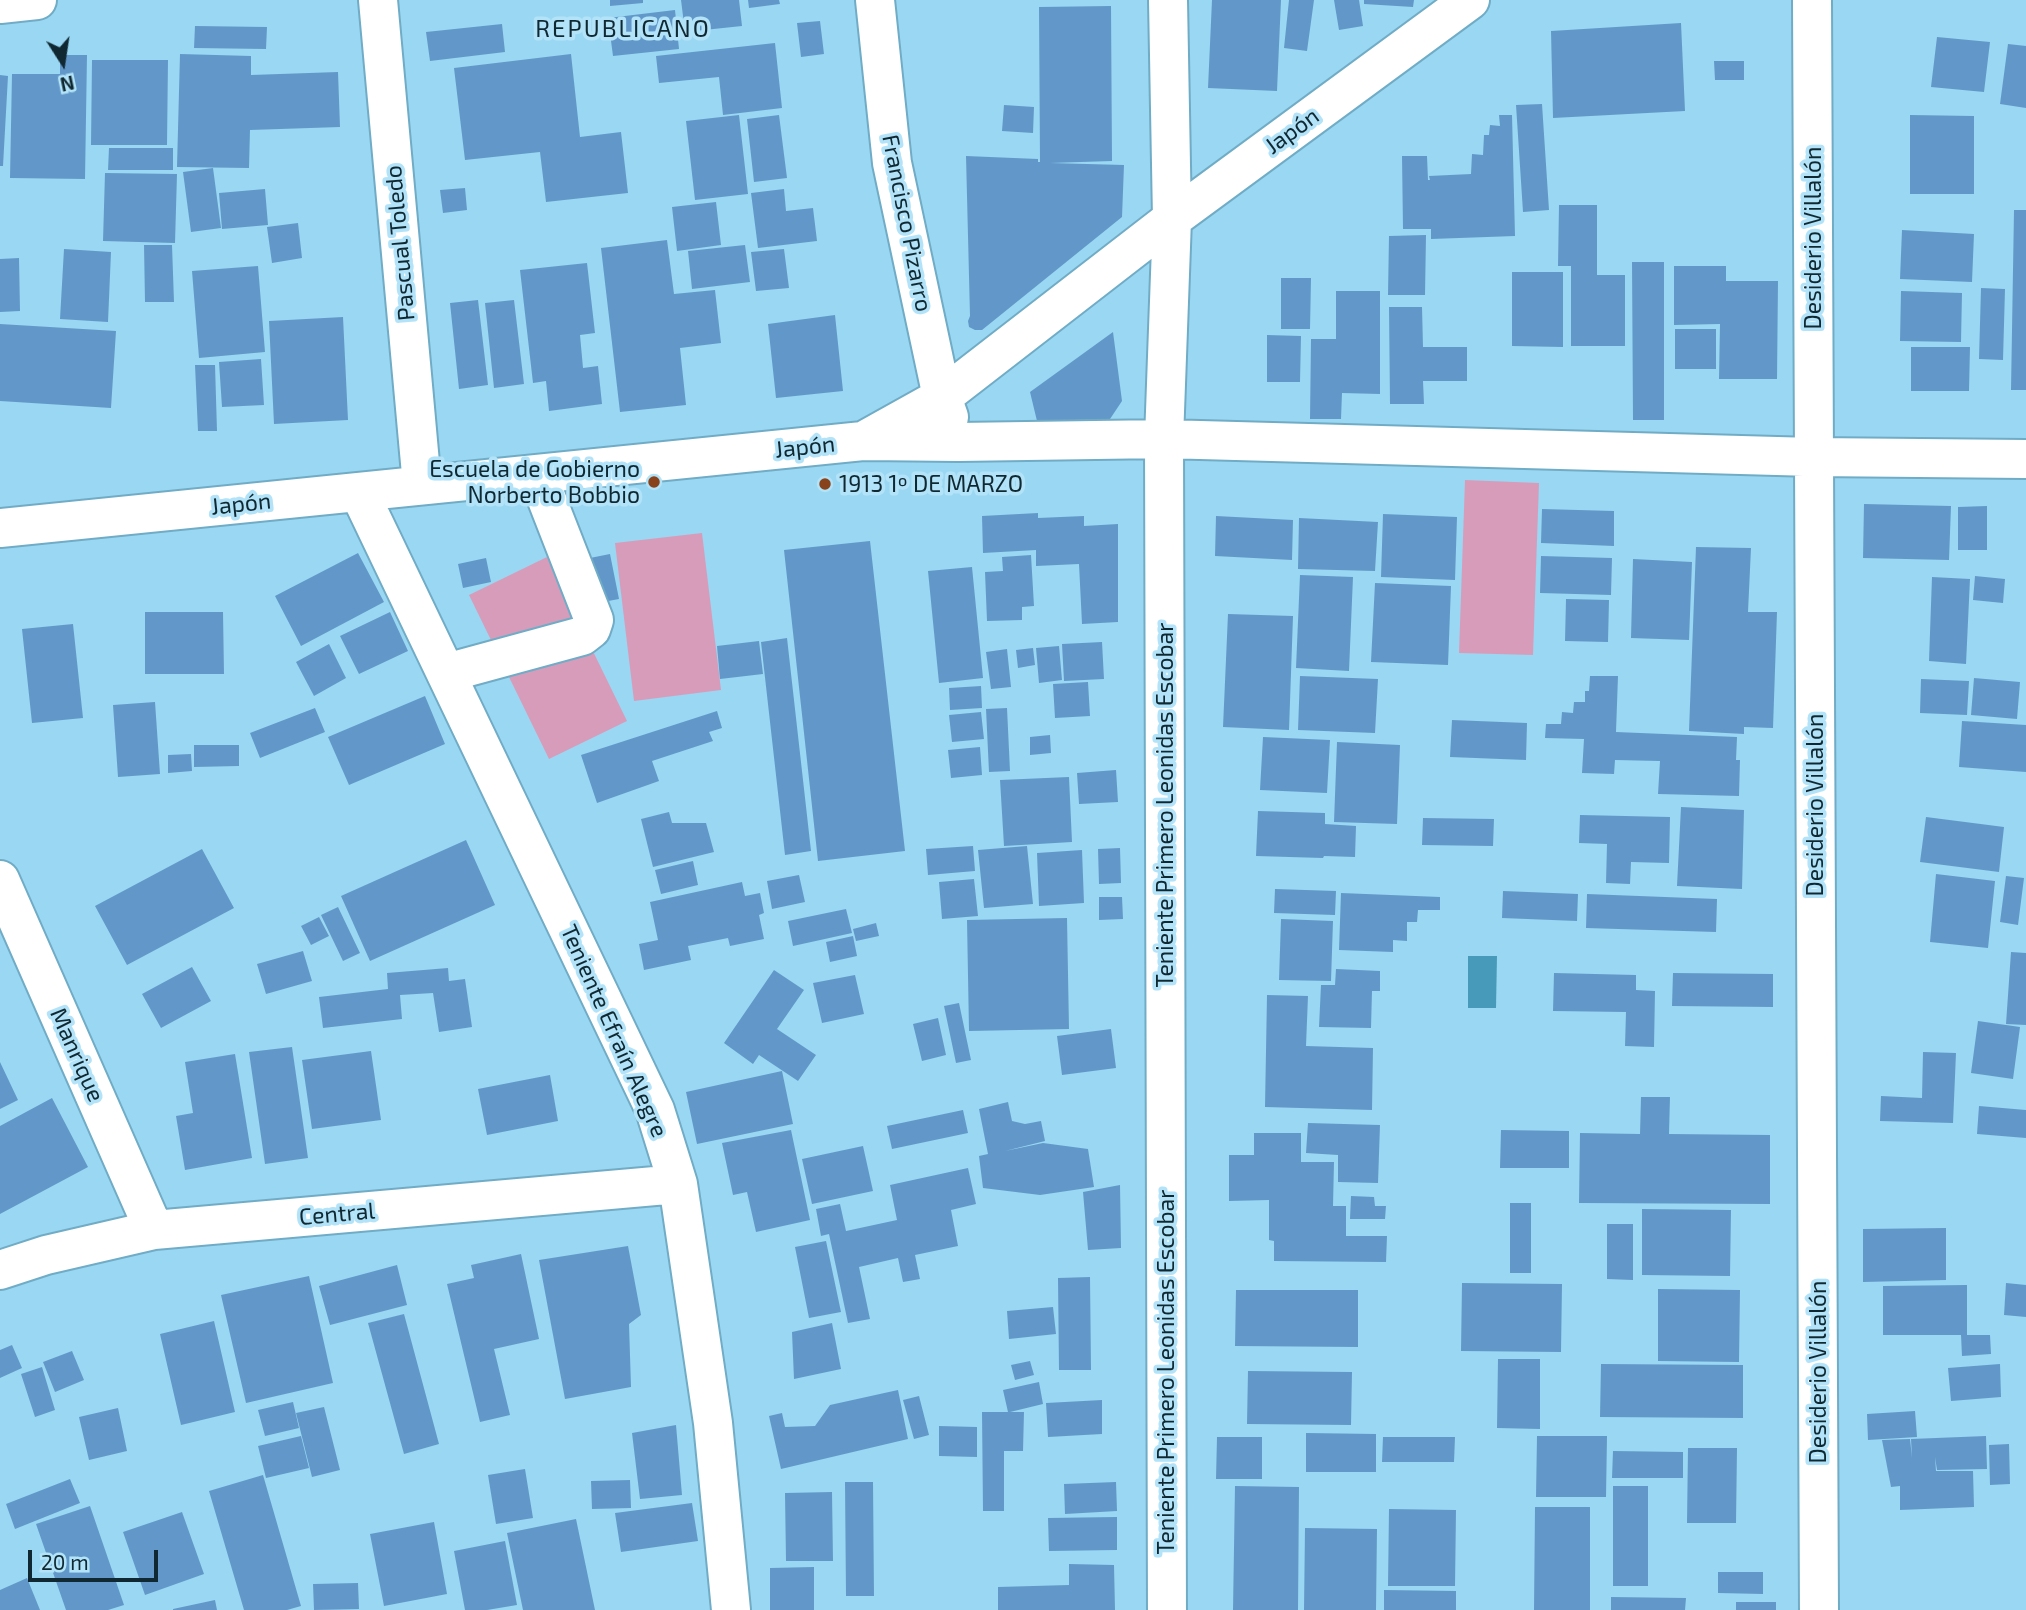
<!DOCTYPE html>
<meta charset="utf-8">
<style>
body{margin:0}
#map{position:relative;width:2026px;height:1610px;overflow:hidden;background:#9ad7f2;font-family:"Exo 2",sans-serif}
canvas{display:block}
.north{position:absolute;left:28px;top:28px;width:70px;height:70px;-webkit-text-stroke:5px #b2e3f8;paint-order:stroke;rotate:168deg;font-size:19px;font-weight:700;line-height:28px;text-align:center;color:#0f2832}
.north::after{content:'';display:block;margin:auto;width:24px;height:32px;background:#0f2832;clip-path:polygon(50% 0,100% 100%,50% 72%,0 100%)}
.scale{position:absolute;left:28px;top:1550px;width:130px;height:32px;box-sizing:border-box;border:4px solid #0f2832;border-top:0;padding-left:9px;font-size:21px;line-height:24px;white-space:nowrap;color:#0f2832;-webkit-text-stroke:5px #b2e3f8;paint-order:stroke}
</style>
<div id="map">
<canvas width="2026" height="1610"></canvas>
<div class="north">N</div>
<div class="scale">20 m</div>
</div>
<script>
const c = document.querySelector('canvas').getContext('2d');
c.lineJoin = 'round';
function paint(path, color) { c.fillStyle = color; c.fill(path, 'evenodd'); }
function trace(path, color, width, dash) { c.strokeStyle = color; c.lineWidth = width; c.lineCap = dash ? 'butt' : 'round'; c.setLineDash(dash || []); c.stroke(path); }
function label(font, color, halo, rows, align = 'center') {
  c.font = font + ' "Exo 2",sans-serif'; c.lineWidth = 7; c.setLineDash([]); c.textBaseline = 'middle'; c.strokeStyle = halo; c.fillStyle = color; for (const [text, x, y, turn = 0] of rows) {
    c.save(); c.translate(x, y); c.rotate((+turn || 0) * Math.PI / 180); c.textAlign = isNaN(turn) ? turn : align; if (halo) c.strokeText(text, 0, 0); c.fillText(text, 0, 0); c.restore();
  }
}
const green = new Path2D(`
 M1465,480L1539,483L1533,655L1459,653Z
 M702,533L721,690L634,701L615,543Z
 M547,557L627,721L549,759L469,595Z`);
const water = new Path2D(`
 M1468,956H1497L1496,1008H1468Z`);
const building = new Path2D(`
 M610,0H643V3L610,6Z
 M681,0H739L742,26L685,32Z
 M748,0H779L780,4L749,8Z
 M1212,0H1281L1277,91L1208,88Z
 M1289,0H1314L1307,51L1284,48Z
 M1334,0H1359L1363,26L1339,30Z
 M1364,0H1414L1413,7L1364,4Z
 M1111,6L1112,161L1050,163L1124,165L1122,217L982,330H975L969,327L968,321L970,316L966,156L1038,159V162H1040L1039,7Z
 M675,10L679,49L613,56L608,18Z
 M820,21L824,54L801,57L797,23Z
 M1681,23L1685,111L1553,118L1551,31Z
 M502,24L505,52L430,61L426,32Z
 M195,26L267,27L266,49L194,48Z
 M1937,37L1990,42L1984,92L1931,87Z
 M775,43L782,108L723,115L719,77L659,83L656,56Z
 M2008,44L2026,46V108L2000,104Z
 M180,54L251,56V75L338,72L340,127L250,130L249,168L177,167Z
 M571,54L580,137L621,132L628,193L546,202L540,152L465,160L454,68Z
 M60,55H87L85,179L10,178L12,74H60Z
 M92,60H168L167,145H91Z
 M1714,61H1744V80H1715Z
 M0,75L8,76L3,166H0Z
 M1542,104L1549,210L1523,212L1516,105Z
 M1004,105L1034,107L1033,133L1002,131Z
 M739,115L748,194L695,200L686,121Z
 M779,115L787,178L754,182L747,119Z
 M1499,115H1512L1515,236L1431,239V229H1403L1402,156H1427L1428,180H1430L1429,176L1471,174L1472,154L1483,155L1484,135H1489L1490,125L1500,126Z
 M1910,115L1974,116V194H1910Z
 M109,148H173V170H108Z
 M213,168L221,228L191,232L183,172Z
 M105,173L177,174L175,243L103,241Z
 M465,188L467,210L443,213L440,190Z
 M265,189L268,225L222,229L219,193Z
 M784,189L786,211L813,208L817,241L758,248L751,193Z
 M716,202L721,245L677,251L672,207Z
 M1559,205H1597V275H1625V346H1571V266H1558Z
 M2014,210H2026V390H2011Z
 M298,223L302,258L272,263L267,227Z
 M1902,230L1974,234L1972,282L1900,279Z
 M1426,235L1425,295H1388L1389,236Z
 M667,240L674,294L715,290L721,343L680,348L686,405L620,412L601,248Z
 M144,245H172L174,302H145Z
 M745,245L750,282L692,289L688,251Z
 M64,249L111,252L108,322L60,319Z
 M784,249L789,288L756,291L751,252Z
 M19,258L20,311L0,312V259Z
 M1632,262H1664V420H1633Z
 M587,263L595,333L580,335L583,368L598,366L602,404L549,411L546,381L533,383L520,270Z
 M258,266L265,352L199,358L192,271Z
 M1674,266H1726V281H1778L1777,379H1719L1720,324L1674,325Z
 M1512,272H1563V347L1512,346Z
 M1281,278H1311L1310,329H1281Z
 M1981,288L2005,289L2003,360L1979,359Z
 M1336,291H1380V394L1342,393L1341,419H1310L1311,339H1336Z
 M1901,291L1962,293L1961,342L1900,341Z
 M478,300L488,385L459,389L450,303Z
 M514,300L524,384L494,388L485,303Z
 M1389,307H1422L1423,347H1467V381H1423L1424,404H1390Z
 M835,315L843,391L776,398L768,324Z
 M343,317L348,420L274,424L269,321Z
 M0,324L116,331L111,408L0,401Z
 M1675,329H1716V369H1675Z
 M1113,332L1122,401L1110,419L1037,421L1030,392Z
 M1267,335L1301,336L1300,382H1267Z
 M1911,347H1970L1969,391H1911Z
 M261,359L264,405L222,407L219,362Z
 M195,365H215L217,431H198Z
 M1864,504L1951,506L1949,560L1863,558Z
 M1987,506V550H1958V507Z
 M1542,509L1614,511V546L1541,543Z
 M1038,513V518L1084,516V526L1118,524V622L1082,624L1079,564L1036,566V550L983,553L982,516Z
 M1383,514L1457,517L1455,580L1381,577Z
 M1216,516L1293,520L1292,560L1215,556Z
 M1299,518L1378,522L1375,571L1298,569Z
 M870,541L905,851L818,861L784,550Z
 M1696,547L1751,548L1748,612H1777L1773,728L1744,727V734L1689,731Z
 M358,553L384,602L301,646L275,596Z
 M610,554L619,599L592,604L585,559Z
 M1031,555L1034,606L1022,607V620L987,621L985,572L1003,571L1002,557Z
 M1541,556L1612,558L1611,595L1540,593Z
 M486,558L491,582L463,588L458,564Z
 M1633,559L1692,562L1689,640L1631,638Z
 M972,567L983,678L939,683L928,571Z
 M1300,575L1353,577L1349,671L1296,668Z
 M1975,576L2005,579L2003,603L1973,600Z
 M1932,577L1970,579L1966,664L1929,661Z
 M1375,583L1451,586L1448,665L1371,662Z
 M1566,599L1609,600L1608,642L1565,641Z
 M145,612H223L224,674H145Z
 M390,612L408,651L359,674L340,636Z
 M1228,614L1293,616L1289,730L1223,727Z
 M73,624L83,718L32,723L22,629Z
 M787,638L811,851L785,855L761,642Z
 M759,641L763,674L720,679L717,646Z
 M1102,642L1104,679L1064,681L1062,644Z
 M329,644L346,678L314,696L296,662Z
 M1059,646L1062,680L1039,683L1036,648Z
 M1033,648L1035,665L1018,668L1016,650Z
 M1007,649L1011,687L991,689L986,652Z
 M1300,676L1378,679L1375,733L1298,730Z
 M1590,676H1618L1616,732L1737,737L1736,760H1740L1739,796L1658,794L1660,761L1615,760L1614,774L1582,773L1584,739L1545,738L1546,724H1561L1562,712L1573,713L1574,702H1585V691H1589Z
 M1974,678L2020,682L2017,719L1971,715Z
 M1921,679L1969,681L1967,715L1920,713Z
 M1088,682L1090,716L1055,718L1053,684Z
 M981,686L982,708L950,710L949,688Z
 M425,696L445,744L349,785L328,737Z
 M155,702L160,774L118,777L113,705Z
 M315,708L325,732L260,758L250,733Z
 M1007,708L1010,771L989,772L986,709Z
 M717,711L722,728L709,732L713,741L652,761L659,781L597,803L581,755Z
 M981,712L984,739L952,742L949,715Z
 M1452,720L1527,723L1526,760L1450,757Z
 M1962,721L2026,725V772L1959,767Z
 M1050,735L1051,753L1030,755V737Z
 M1263,737L1330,740L1327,793L1260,790Z
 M1337,742L1400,745L1397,824L1334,822Z
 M194,745H239V766L194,767Z
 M980,747L982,775L951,778L948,750Z
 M191,754L192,771L168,773V755Z
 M1116,770L1118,802L1079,804L1077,773Z
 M1069,777L1072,842L1004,846L1000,780Z
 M1681,807L1744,810L1742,889L1677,886Z
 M1258,811L1325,813V824L1356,826L1355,857L1324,856L1323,858L1256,856Z
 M669,812L672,823H706L714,852L653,867L641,819Z
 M1580,815L1670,817L1669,863L1631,862L1630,884L1606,883L1607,844L1579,843Z
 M1926,817L2004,827L1999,872L1920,862Z
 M1423,818L1494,819L1493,846L1422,845Z
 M466,840L495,905L370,961L341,896Z
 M973,846L975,871L928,875L926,849Z
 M1027,846L1033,904L984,908L978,850Z
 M1120,848L1121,883L1099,884L1098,849Z
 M202,849L234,908L127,965L95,906Z
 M1082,850L1084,903L1039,906L1037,853Z
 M693,861L698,885L661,894L655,870Z
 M1936,874L1995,881L1988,948L1930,942Z
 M799,875L805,902L772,909L767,881Z
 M2006,876L2024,878L2018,925L2000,922Z
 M974,879L978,916L942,919L939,882Z
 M742,882L745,896L760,893L764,913L759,915L764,939L730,946L728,938L688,946L691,960L644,970L639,944L658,940L650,902Z
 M1275,889L1336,891L1335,915L1274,913Z
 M1503,891L1578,894L1577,921L1502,918Z
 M1341,893L1440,897V910H1418L1417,922H1407V941L1393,940V952L1339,950Z
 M1587,894L1717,899L1716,932L1586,928Z
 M1099,897H1122L1123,919L1099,920Z
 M338,907L360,953L343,961L321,915Z
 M846,909L852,933L793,946L788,921Z
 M319,917L329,936L311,945L301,926Z
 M1067,918L1069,1029L969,1031L967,920Z
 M1281,919L1333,921L1331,981L1279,980Z
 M876,923L879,936L856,941L853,929Z
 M853,936L857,956L830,962L826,942Z
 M303,951L312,981L266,994L257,964Z
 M2011,952L2026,953V1025L2006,1024Z
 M192,967L211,1001L161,1028L142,994Z
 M448,968L449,981L465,979L472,1027L439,1032L433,993L400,995L402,1019L323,1028L319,997L388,989L387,973Z
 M1336,969L1380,971V991H1372L1371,1028L1319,1027L1321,985H1335Z
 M774,970L804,990L777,1029L816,1055L798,1081L759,1055L753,1064L724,1043Z
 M1554,973L1636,975V990L1655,991L1654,1047L1625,1046L1626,1012L1553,1011Z
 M1673,973L1773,974V1007L1672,1006Z
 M855,975L864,1014L822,1023L813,983Z
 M1267,995L1308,996L1306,1046L1373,1048L1372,1110L1265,1107Z
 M959,1003L971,1060L956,1063L944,1006Z
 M938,1018L946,1055L922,1061L913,1024Z
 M1978,1021L2020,1027L2013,1079L1971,1073Z
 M1111,1029L1116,1068L1062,1075L1057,1036Z
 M292,1047L308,1158L265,1164L249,1052Z
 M371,1051L381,1120L312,1129L302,1060Z
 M1923,1052L1956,1053L1953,1123L1880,1121L1881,1096L1922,1098Z
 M235,1054L252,1158L185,1170L176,1116L193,1113L185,1062Z
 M0,1062L18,1100L0,1109Z
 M782,1071L793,1124L697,1144L686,1092Z
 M550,1075L558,1121L487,1135L478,1089Z
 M1641,1097H1670L1669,1134L1770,1135V1204L1579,1203L1580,1133L1640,1134Z
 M52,1098L88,1167L0,1214V1126Z
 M1008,1102L1012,1121L1025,1124L1041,1121L1045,1141L1005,1151L1043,1143L1088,1149L1094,1187L1040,1195L983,1188L979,1156L988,1154L979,1109Z
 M1979,1106L2026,1110V1138L1977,1134Z
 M963,1110L968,1133L892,1149L887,1126Z
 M1308,1123L1380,1125L1378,1183L1338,1182V1155L1306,1153Z
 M791,1130L810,1220L756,1232L747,1192L733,1195L722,1143Z
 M1501,1130L1569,1131V1168H1500Z
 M1254,1133H1301V1162H1334L1333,1206H1346V1236H1387L1386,1262L1274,1261V1241L1269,1240V1200L1229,1201V1155H1254Z
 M863,1146L873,1191L812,1204L802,1159Z
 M968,1168L976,1204L951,1210L958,1246L915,1255L920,1279L903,1282L898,1258L859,1267L870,1319L848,1323L829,1234L821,1236L816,1209L840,1204L846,1231L897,1220L890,1185Z
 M1120,1185L1121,1248L1088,1250L1083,1192Z
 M1351,1196L1374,1197L1375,1206H1386L1385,1219H1350Z
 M1510,1203H1531V1273H1510Z
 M1642,1209L1731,1210L1730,1276L1642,1275Z
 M1607,1224H1633V1280L1607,1279Z
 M1946,1228V1280L1863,1282V1229Z
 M826,1241L841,1312L809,1318L795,1247Z
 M628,1246L641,1315L629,1324L631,1387L565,1399L539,1260Z
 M521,1254L539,1339L494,1349L510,1415L480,1422L447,1284L474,1278L471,1265Z
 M397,1265L407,1305L330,1325L319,1286Z
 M309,1276L333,1383L246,1403L221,1295Z
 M1090,1277L1091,1370H1059L1058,1278Z
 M1462,1283L1562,1284L1561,1352L1461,1351Z
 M2006,1283L2026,1285V1317L2004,1315Z
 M1967,1285V1335H1990L1991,1354L1962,1356L1961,1335H1883V1286Z
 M1658,1289L1740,1290L1739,1362L1658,1361Z
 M1236,1290H1358V1347L1235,1346Z
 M1053,1307L1056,1334L1009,1339L1007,1311Z
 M404,1314L439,1444L404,1454L368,1323Z
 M214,1321L235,1412L181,1425L160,1334Z
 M832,1323L841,1369L794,1379L792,1332Z
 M12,1345L22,1368L0,1378V1350Z
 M72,1351L84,1380L55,1392L43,1362Z
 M1498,1359H1540V1429L1497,1428Z
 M1030,1361L1034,1375L1015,1380L1011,1365Z
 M1601,1364L1743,1365V1418L1600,1417Z
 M2000,1364L2001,1397L1951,1401L1948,1368Z
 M42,1367L55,1410L35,1417L21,1374Z
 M1248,1371L1352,1372L1351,1425L1247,1424Z
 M1039,1382L1043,1404L1010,1412H1024L1023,1451H1004V1511H983L982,1412H1008L1003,1390Z
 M898,1390L908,1439L781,1469L769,1416L782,1413L785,1427L815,1426L830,1405Z
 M919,1396L929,1435L914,1439L903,1400Z
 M1102,1400V1434L1048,1437L1046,1403Z
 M293,1402L299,1428L265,1436L258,1410Z
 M324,1407L340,1470L312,1477L296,1413Z
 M118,1408L127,1451L89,1460L79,1417Z
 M1915,1411L1917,1437L1868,1440L1867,1414Z
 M676,1425L682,1495L640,1499L632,1433Z
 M939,1426L977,1427V1457L939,1456Z
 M1306,1433L1376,1434V1472H1306Z
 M301,1436L309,1468L266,1478L258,1446Z
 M1537,1436H1607L1606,1497H1536Z
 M1986,1436L1987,1469L1937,1470L1935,1457L1936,1471H1973L1974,1507L1900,1510V1486L1891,1487L1882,1440L1910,1439L1912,1458L1911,1439Z
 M1217,1437H1262V1479H1216Z
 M1383,1437H1455L1454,1462H1382Z
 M2009,1444L2010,1484L1990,1485L1989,1445Z
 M1688,1448H1737L1736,1523H1687Z
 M1613,1451L1683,1452V1478H1612Z
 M525,1469L533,1518L496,1524L488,1475Z
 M263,1475L301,1606L287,1610H244L209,1491Z
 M70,1479L80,1503L15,1529L6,1504Z
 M630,1480L631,1508L592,1509L591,1481Z
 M845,1482H873L874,1596H846Z
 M1116,1482L1117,1511L1065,1514L1064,1484Z
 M1235,1486L1299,1487L1298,1610H1233Z
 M1613,1486H1648V1586H1613Z
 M832,1492L833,1561H786L785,1493Z
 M692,1503L698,1541L621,1552L615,1513Z
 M90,1506L124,1605L108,1610H66L36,1524Z
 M1535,1507H1590V1610H1534Z
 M1389,1509L1456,1510L1455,1586H1388Z
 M182,1512L204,1574L145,1595L123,1532Z
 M1117,1517V1550L1049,1551L1048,1518Z
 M576,1519L595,1610H523L507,1533Z
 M434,1522L447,1594L384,1606L370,1534Z
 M1305,1528L1377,1529L1376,1610H1304Z
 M505,1541L517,1605L487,1610H465L454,1551Z
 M1069,1564L1114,1565L1115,1610H998V1587L1069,1585Z
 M814,1567V1610H770V1568Z
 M1718,1572H1763V1594L1718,1593Z
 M27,1578L40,1610H0V1590Z
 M358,1583L359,1609L314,1610L313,1584Z
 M1384,1590L1456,1591V1610H1384Z
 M1611,1597L1686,1598L1685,1610H1611Z
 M215,1600L217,1610H173V1609Z
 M1736,1602H1776V1610H1736Z`);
const minor = new Path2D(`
 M378,0L422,485
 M875,0L892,163L942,397L949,417
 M1812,0L1819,1610
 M0,4L37,0
 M865,441L958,442L1164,439L1813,457L2026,459
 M359,492L655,1110L678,1184L713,1423L731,1610
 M0,528L863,441L942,397L1172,219L1470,0
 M446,673L582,636L591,629L594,620L537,474
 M0,880L154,1230
 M0,1270L46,1255L154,1230L678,1184
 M1167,1610L1164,439L1172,219L1168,0`);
const markers = [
 [654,482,7,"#88421c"],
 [825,484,7,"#88421c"]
];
const streetNames = [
 ["Japón",1292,131,-36],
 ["Francisco Pizarro",907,223,79],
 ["Desiderio Villalón",1813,238,-90],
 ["Pascual Toledo",400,243,-95],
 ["Japón",805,447,-6],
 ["Japón",241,504,-6],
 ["Teniente Primero Leonidas Escobar",1165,805,-90],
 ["Desiderio Villalón",1815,805,-90],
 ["Teniente Efraín Alegre",614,1031,66],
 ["Manrique",77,1055,66],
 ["Central",337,1214,-5],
 ["Teniente Primero Leonidas Escobar",1166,1372,-90],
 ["Desiderio Villalón",1818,1372,-90]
];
const poiNames = [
 ["Escuela de Gobierno",640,469],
 ["Norberto Bobbio",640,495],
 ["1913 1º DE MARZO",839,484,"left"]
];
const neighbourhoodNames = [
 ["REPUBLICANO",623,29]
];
paint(green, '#d89cbb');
paint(water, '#489abb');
paint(building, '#6298c9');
trace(minor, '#70acc6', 42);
trace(minor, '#fff', 38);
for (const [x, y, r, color] of markers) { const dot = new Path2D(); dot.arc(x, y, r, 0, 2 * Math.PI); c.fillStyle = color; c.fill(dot); trace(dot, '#b2e3f8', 2.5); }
label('23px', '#0f2832', '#b2e3f8', streetNames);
label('23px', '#0f2832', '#b2e3f8', poiNames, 'right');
c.letterSpacing = '2px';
label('24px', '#0f2832', '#b2e3f8', neighbourhoodNames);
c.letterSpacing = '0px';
</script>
